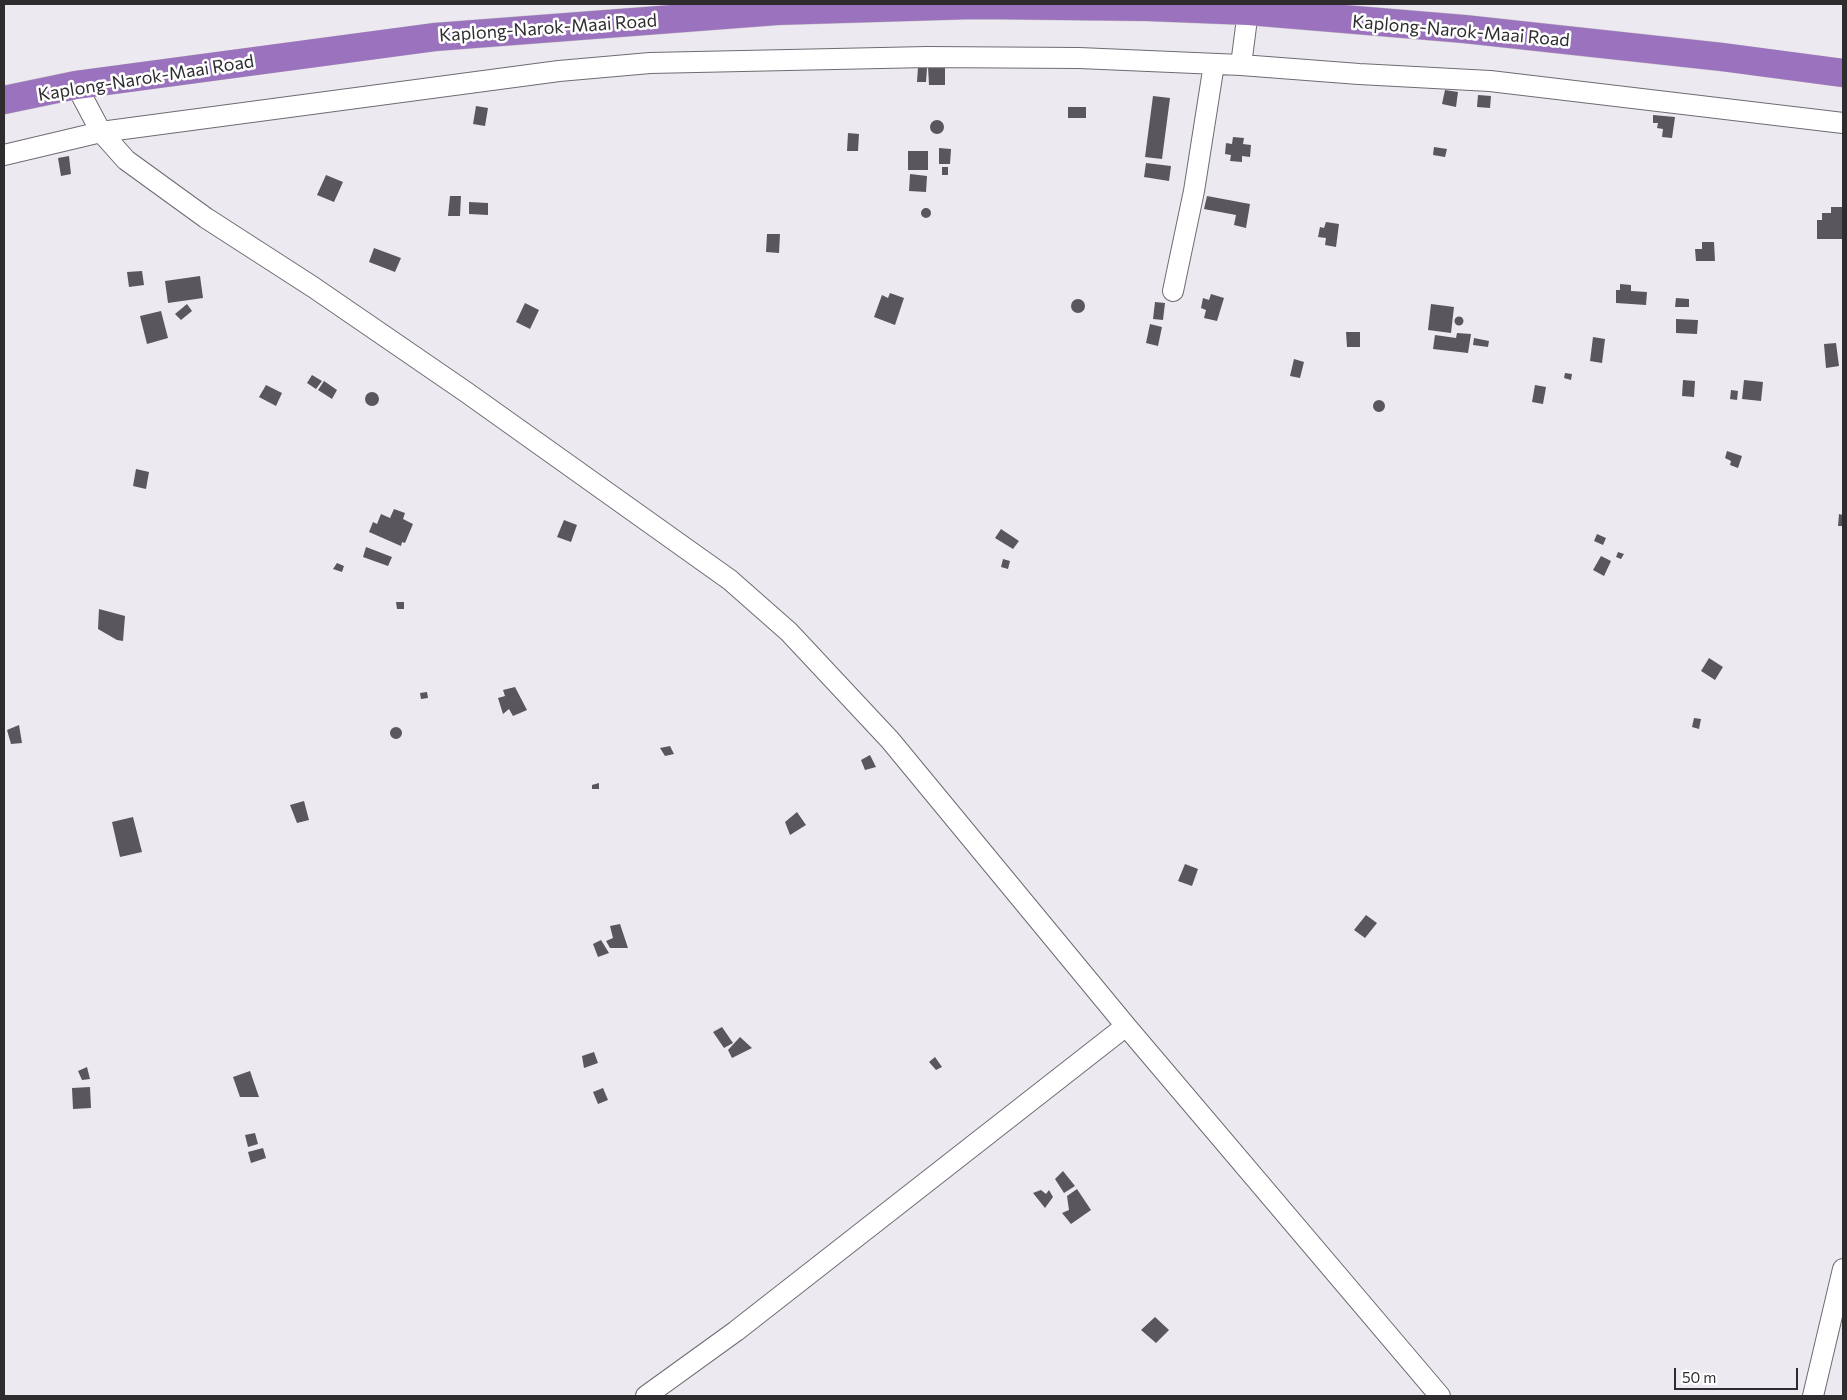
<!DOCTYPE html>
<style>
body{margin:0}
#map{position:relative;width:1847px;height:1400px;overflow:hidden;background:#ede9f0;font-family:Commissioner,sans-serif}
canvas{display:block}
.frame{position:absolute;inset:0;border:5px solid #2e2c2f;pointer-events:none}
.scale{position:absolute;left:1674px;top:1368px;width:124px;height:22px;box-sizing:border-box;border:2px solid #2e2c2f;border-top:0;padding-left:6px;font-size:15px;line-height:18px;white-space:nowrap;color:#2e2c2f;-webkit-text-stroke:4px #fff;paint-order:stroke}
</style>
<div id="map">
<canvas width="1847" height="1400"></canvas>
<div class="frame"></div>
<div class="scale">50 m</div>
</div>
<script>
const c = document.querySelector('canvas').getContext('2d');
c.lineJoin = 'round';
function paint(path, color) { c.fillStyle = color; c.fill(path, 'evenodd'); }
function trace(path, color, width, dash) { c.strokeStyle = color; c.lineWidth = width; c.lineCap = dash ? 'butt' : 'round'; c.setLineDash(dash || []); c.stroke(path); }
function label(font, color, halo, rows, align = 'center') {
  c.font = font + ' Commissioner,sans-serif'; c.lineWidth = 5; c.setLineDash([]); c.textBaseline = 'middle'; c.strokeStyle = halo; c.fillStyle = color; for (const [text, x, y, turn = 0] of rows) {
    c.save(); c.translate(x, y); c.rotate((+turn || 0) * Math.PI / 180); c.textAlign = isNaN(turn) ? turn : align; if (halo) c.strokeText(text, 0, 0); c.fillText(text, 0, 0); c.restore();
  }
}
const building = new Path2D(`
 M918,67L927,68L926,82H917Z
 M928,67H945V85H929Z
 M1445,90L1458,92L1456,107L1442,104Z
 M1478,95L1491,96L1490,108L1477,107Z
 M1153,96L1170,98L1162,159L1145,157Z
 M476,106L488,108L485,126L473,124Z
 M1068,107H1086V118H1068Z
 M1653,115L1675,117L1672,138L1662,137L1663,129L1657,128L1658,123H1653Z
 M930 127a7 7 0 1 1 14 0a7 7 0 1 1-14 0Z
 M848,133L859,134L858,151H847Z
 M1233,137L1244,138L1243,144L1251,145L1250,157L1242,156V162L1230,161L1231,155L1225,154L1226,143L1232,144Z
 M1434,147L1447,149L1445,157L1433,155Z
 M939,148L951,149L950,164H939Z
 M908,151H928V170H908Z
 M69,156L71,174L61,176L58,158Z
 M1146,163L1171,166L1169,181L1144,177Z
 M942,167H948V175H942Z
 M910,174L927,176L926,192L909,191Z
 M326,175L343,182L334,202L317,195Z
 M450,196H461L460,216H448Z
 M1207,196L1250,204L1246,228L1234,225L1236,215L1204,209Z
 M469,202L488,203V215L469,214Z
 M1831,207H1842L1843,209V239H1817V220H1822V213H1831Z
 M921 213a5 5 0 1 1 10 0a5 5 0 1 1-10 0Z
 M1326,222L1339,224L1336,247L1325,245L1326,238L1318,237L1320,227L1324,228Z
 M767,234H780L779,253L766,252Z
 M1702,242H1714L1715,261H1696L1695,249H1702Z
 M374,248L401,258L395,272L369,262Z
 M142,271L144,285L129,287L127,272Z
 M200,276L203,298L168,303L165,281Z
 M1620,284L1631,285V291L1647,292L1646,305L1616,303V290H1620Z
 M890,293L904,298L895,325L874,317L882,295L888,298Z
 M1211,294L1224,298L1217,321L1204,318L1206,310L1201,308L1203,298L1209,300Z
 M1676,298L1689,299V307H1675Z
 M1071 306a7 7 0 1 1 14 0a7 7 0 1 1-14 0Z
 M1155,302L1165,303L1163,320L1153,319Z
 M525,303L539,310L530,329L516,322Z
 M187,304L192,311L181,320L175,314Z
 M1431,304L1454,307L1451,333L1428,330Z
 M161,311L168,338L147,344L140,316Z
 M1454.5 321a4.5 4.5 0 1 1 9 0a4.5 4.5 0 1 1-9 0Z
 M1676,319L1698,320L1697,334L1676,333Z
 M1150,324L1162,327L1158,346L1146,343Z
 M1346,332H1360V347H1347Z
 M1457,333L1471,334L1468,353L1433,349L1435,335L1456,338Z
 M1593,337L1605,339L1602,363L1590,361Z
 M1474,338L1489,341L1488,347L1473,345Z
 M1836,343L1839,366L1826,368L1824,344Z
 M1294,359L1304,362L1300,378L1290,376Z
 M1565,373L1572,374L1571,380L1564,378Z
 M312,375L322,381L316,389L307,383Z
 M1683,380L1695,381L1694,397L1682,396Z
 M1744,380L1763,382L1761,401L1742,399Z
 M324,381L337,390L332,399L318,390Z
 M266,385L282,393L276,406L259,397Z
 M1535,385L1546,387L1543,404L1532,402Z
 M1731,390L1738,391L1737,400L1730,399Z
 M365 399a7 7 0 1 1 14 0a7 7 0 1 1-14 0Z
 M1373 406a6 6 0 1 1 12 0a6 6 0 1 1-12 0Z
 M1727,451L1742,456L1738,468L1730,465L1731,461L1725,458Z
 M136,469L149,472L146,489L133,486Z
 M394,509L405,513L403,519L413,524L405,543L402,542L401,546L369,532L373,522L377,524L381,514L390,518Z
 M1839,514L1843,515V526H1838Z
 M564,520L577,525L571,542L557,537Z
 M1001,529L1019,541L1013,549L995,538Z
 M1597,534L1606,538L1603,545L1594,541Z
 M366,547L392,557L388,566L363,557Z
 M1618,552L1624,554L1621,559L1616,557Z
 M1601,556L1611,561L1604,576L1593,570Z
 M1003,559L1010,561L1008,569L1001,567Z
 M337,563L344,566L342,572L333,569Z
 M396,602H404V609H397Z
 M99,609L125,616L123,641L117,640L98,629Z
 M1709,658L1723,667L1715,680L1701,671Z
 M515,687L527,710L513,716L509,709L503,714L498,698L505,696L503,690Z
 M427,692L428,698L421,699L420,693Z
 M1694,718L1701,719L1699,729L1692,727Z
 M19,725L22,743L11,744L7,730Z
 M390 733a6 6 0 1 1 12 0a6 6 0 1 1-12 0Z
 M670,746L674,754L665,756L660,748Z
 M870,755L876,767L865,770L861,760Z
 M599,783V789H592V785Z
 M304,801L309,820L297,823L290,805Z
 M797,812L806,825L790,835L785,822Z
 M133,817L142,852L120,857L112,822Z
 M1185,864L1198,869L1192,886L1178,881Z
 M1366,915L1377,923L1365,938L1354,930Z
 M620,924L628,948H610L606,941L613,938L610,926Z
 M601,940L609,953L598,957L593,944Z
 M722,1027L733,1043L724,1048L713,1032Z
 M740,1037L752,1048L732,1058L728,1050Z
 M594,1052L598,1063L584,1068L582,1056Z
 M935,1057L942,1067L936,1070L929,1062Z
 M87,1067L90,1079L82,1080L78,1071Z
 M250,1071L259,1097H240L233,1077Z
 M90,1087L91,1108L73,1109L72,1088Z
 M603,1088L608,1100L598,1104L593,1092Z
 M255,1133L258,1144L248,1147L245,1135Z
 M263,1148L266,1158L251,1163L248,1152Z
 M1063,1171L1075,1186L1064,1193L1055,1179Z
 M1077,1189L1091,1210L1071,1224L1062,1213L1069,1210L1067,1196Z
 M1041,1190L1046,1194L1049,1190L1053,1197L1045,1208L1033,1193Z
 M1155,1317L1169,1330L1156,1343L1141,1330Z`);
const minor = new Path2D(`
 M1241,65L1248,11
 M76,85L101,132L126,160L206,218L313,287L466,392L730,580L789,632L890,740L1126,1026L1440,1396
 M4,155L101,132L559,71L650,63L927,57L1079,58L1241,65L1359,74L1490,81L1843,123
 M1173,291L1194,191L1214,64
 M646,1396L736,1331L1126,1026
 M1813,1396L1843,1269`);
const highway = new Path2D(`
 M4,100L76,85L435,37L777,11L975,5L1147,7L1248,11L1464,29L1722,57L1843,73`);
const streetNames = [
 ["Kaplong-Narok-Maai Road",548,28,-4],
 ["Kaplong-Narok-Maai Road",1461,31,5],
 ["Kaplong-Narok-Maai Road",146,78,-9]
];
paint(building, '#5a565d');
trace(minor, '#6f6b72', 22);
trace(highway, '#c9c8c9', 29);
trace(minor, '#fff', 20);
trace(highway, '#9b72bd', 28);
label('18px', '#2e2c2f', '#fff', streetNames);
</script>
